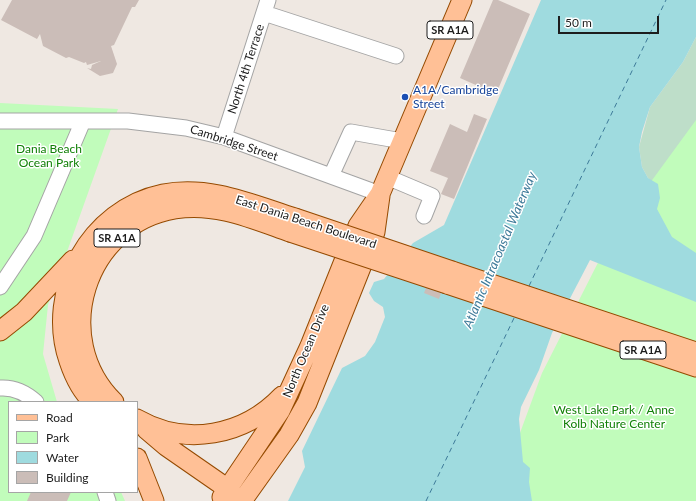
<!DOCTYPE html>
<style>
body{margin:0}
#map{position:relative;width:696px;height:501px;overflow:hidden;background:#efe8e2;font-family:Lato,sans-serif}
canvas{display:block}
.legend{position:absolute;left:8px;top:401px;width:130px;height:92px;box-sizing:border-box;background:#fff;border:1px solid #a5a5a5;margin:0;padding:5px 7px;list-style:none;font-size:12px;color:#1d1d1d}
.legend li{display:flex;align-items:center;gap:8px;height:20px}
.legend b{width:20px;border:1px solid #a5a5a5}
.scale{position:absolute;left:558px;top:16px;width:101px;height:18px;box-sizing:border-box;border:2px solid #1d1d1d;border-top:0;padding-left:5px;font-size:12px;line-height:14px;white-space:nowrap;color:#1d1d1d;-webkit-text-stroke:3px #fff;paint-order:stroke}
</style>
<div id="map">
<canvas width="696" height="501"></canvas>
<ul class="legend">
<li><b style="height:5px;background:#ffc096"></b>Road</li>
<li><b style="height:11px;background:#c1fcbb"></b>Park</li>
<li><b style="height:11px;background:#9fdbdf"></b>Water</li>
<li><b style="height:11px;background:#cbbdb8"></b>Building</li>
</ul>
<div class="scale">50 m</div>
</div>
<script>
const c = document.querySelector('canvas').getContext('2d');
c.lineJoin = 'round';
function paint(path, color) { c.fillStyle = color; c.fill(path, 'evenodd'); }
function trace(path, color, width, dash) { c.strokeStyle = color; c.lineWidth = width; c.lineCap = dash ? 'butt' : 'round'; c.setLineDash(dash || []); c.stroke(path); }
function label(font, color, halo, rows, align = 'center') {
  c.font = font + ' Lato,sans-serif'; c.lineWidth = 3; c.setLineDash([]); c.textBaseline = 'middle'; c.strokeStyle = halo; c.fillStyle = color; for (const [text, x, y, turn = 0] of rows) {
    c.save(); c.translate(x, y); c.rotate((+turn || 0) * Math.PI / 180); c.textAlign = isNaN(turn) ? turn : align; if (halo) c.strokeText(text, 0, 0); c.fillText(text, 0, 0); c.restore();
  }
}
const wetland = new Path2D(`
 M696,37V253L648,178L642,167L639,147L650,107L683,62Z`);
const park = new Path2D(`
 M0,103L118,109L48,305L43,354L57,402H9V492H121L125,501H0Z
 M696,120V501H495L542,373L612,235Z`);
const water = new Path2D(`
 M541,0H696V37L683,62L650,107L642,132L639,147L642,167L648,178L658,184L660,198L657,209L672,237L696,253V302L590,260L552,333L539,370L521,407L519,419L523,462L530,468L529,482L532,501H288L305,467L302,451L342,368L365,356L375,342L385,317L383,307L374,301L369,293L374,282L384,279L413,243L444,225Z`);
const ferry = new Path2D(`
 M529,286L666,0
 M426,501L515,316`);
const building = new Path2D(`
 M12,0H139L135,7H132L114,45L111,46L117,64L113,73L100,76L87,68L91,69L92,65L101,61L87,65L86,62L84,63L69,57L66,58L43,46L40,34L37,39L1,20Z
 M493,0H498L530,14L496,94L460,78Z
 M474,114L487,119L454,199L441,194L448,178L430,171L450,124L467,132Z
 M426,288L441,293L439,299L424,293Z
 M31,492H71L67,501H27Z`);
const minor = new Path2D(`
 M264,13L396,56
 M0,121H128L186,128L224,137L380,194
 M224,137L268,0
 M331,176L351,132L402,141
 M387,177L432,196L424,216
 M0,287L34,236L83,121
 M0,388C14,387 26,393 36,402
 M105,492L108,501`);
const major = new Path2D(`
 M452,271L696,352
 M447,284L696,367
 M0,331L24,312L73,260
 M93,402C81,391 74,376 69,361C45,291 90,209 163,194C209,185 251,204 295,218
 M114,402C49,338 85,224 175,209C215,202 253,219 290,232
 M137,419C186,447 244,436 282,396
 M146,429L166,446L228,489L235,498
 M137,458L154,501
 M222,497L280,411L310,346L358,226L380,194L462,0
 M242,501L289,435L307,403L375,232L380,196`);
const majorBridge = new Path2D(`
 M295,218L452,271
 M290,232L447,284`);
const markers = [
 [405,97,4,"#1a4fb4"]
];
const shields = [
 [450,30,46],
 [117,238,46],
 [643,350,46]
];
const shieldNames = [
 ["SR A1A",450,30],
 ["SR A1A",117,238],
 ["SR A1A",643,350]
];
const streetNames = [
 ["North 4th Terrace",246,69,-72],
 ["Cambridge Street",234,143,18],
 ["East Dania Beach Boulevard",306,222,18],
 ["North Ocean Drive",306,351,-67]
];
const transitNames = [
 ["A1A/Cambridge",413,90],
 ["Street",413,104]
];
const parkNames = [
 ["Dania Beach",49,149],
 ["Ocean Park",49,163],
 ["West Lake Park / Anne",614,410],
 ["Kolb Nature Center",614,424]
];
const waterNames = [
 ["Atlantic Intracoastal Waterway",500,250,-67]
];
paint(wetland, '#bedec9');
paint(park, '#c1fcbb');
paint(water, '#9fdbdf');
trace(ferry, '#3d7a99', 1, [5, 4]);
paint(building, '#cbbdb8');
trace(minor, '#a4a4a4', 17);
trace(major, '#954a00', 21);
trace(minor, '#fff', 15);
trace(major, '#ffc096', 19);
trace(majorBridge, '#954a00', 21, []);
trace(majorBridge, '#ffc096', 19);
for (const [x, y, r, color] of markers) { const dot = new Path2D(); dot.arc(x, y, r, 0, 2 * Math.PI); c.fillStyle = color; c.fill(dot); trace(dot, '#fff', 1.5); }
for (const [x, y, w] of shields) { const box = new Path2D(); box.roundRect(x - w / 2, y - 9, w, 18, 3); c.fillStyle = '#fff'; c.fill(box); trace(box, '#1d1d1d', 1); }
label('bold 11px', '#1d1d1d', null, shieldNames);
label('12px', '#1d1d1d', '#fff', streetNames);
label('12px', '#164399', '#fff', transitNames, 'left');
label('12px', '#108006', '#fff', parkNames);
label('italic 13px', '#3d7a99', '#fff', waterNames);
</script>
